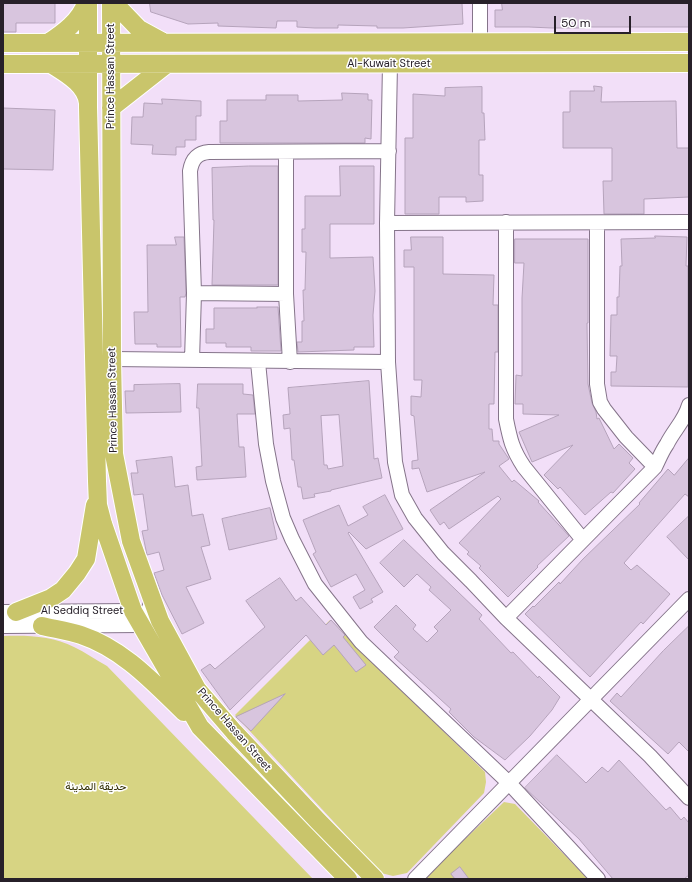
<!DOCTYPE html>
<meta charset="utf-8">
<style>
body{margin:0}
#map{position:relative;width:692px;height:882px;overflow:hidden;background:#f2dff8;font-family:"DM Sans",sans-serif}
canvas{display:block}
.frame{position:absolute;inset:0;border:4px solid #272029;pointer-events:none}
.scale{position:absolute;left:554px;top:16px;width:77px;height:18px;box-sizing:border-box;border:2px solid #272029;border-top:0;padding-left:5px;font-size:12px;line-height:14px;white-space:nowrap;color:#272029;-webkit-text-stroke:3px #fff;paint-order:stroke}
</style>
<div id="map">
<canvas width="692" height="882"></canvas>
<div class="frame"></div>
<div class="scale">50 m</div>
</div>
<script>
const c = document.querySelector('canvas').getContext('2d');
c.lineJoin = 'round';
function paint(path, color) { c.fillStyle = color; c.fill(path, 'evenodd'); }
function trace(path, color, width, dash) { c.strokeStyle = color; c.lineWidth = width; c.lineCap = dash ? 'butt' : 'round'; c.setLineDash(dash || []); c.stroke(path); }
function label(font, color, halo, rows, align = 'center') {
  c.font = font + ' "DM Sans",Vazirmatn,sans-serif'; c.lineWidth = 3; c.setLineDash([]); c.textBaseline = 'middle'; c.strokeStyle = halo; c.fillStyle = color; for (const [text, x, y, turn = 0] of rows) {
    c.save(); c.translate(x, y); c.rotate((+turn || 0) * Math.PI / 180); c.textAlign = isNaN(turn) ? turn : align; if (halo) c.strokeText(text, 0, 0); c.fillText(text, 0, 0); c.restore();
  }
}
const green = new Path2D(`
 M330,620L485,772L486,782L484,793L407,873L393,876L381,873L235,715Z
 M3,636C27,635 53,636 74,647C85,652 96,660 107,666L313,879H3Z
 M504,802L515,804L588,879H423Z`);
const building = new Path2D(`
 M3,3H55V23H16V32H3Z
 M150,3H462L463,24L403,28H377V26L338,25V28H315L297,27V21H277L276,28L218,26V23L188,24L151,12Z
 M502,3H689V27H585V28H552L529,27H495V10H502Z
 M594,86L602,87L601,102L676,101L677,148H689V197L644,199V214H604L603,181H612V148H563V112H570V91H594Z
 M482,87V113H484L485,140H479V175H483V201L466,202V197H439V214H405V138H413V94L445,96V88Z
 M342,93L368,94V100H372L371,139L365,138V143H220V121H227V100H266V95H298V101L342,100Z
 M162,99L201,101V116H196V140H185V147H176V155L152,154L153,145L131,144L132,117H143L144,103L162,104Z
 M3,108L55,110L53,170L3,169Z
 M249,166H278V285H212L214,220H213L212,168Z
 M340,166H374V224H330V258L373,257L375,291L373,315L374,347H354V350L298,352L297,342H302V321H304L303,290H305L306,252H302V229H305V196H340Z
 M655,236L687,237L686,266H688V387L611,386V372H616L617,356H610L611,315H617V297H619L620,266H622L621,239L655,238Z
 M175,237H184L186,293L185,297H180L181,347H157V344H135L134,312H148L147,245H176Z
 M411,237H443V274L494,275L493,305H498V352H495L494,404H489V429H492L493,441H499V444L509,459L499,466L512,482L514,480L539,501L538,502L569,536L537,566L538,567L508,597L479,568L481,566L467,554L469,552L459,543L501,499L498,496L449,529L444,522L440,525L430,510L485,472L427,492L419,468L412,469V461L418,460L414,416L411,415V396L421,397L422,380H414V267H404V250H411Z
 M515,239H588V323H587L588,384L592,403L596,412L597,419L599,418L614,449L619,444L633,458L629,463L635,469L613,493L611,492L585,515L560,487L558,489L544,475L573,445L532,462L519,432L559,415L523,414V404H515L516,375L522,376V298L524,263H515Z
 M257,307H278L281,351H251V347H226V343H206V329H214V308H257Z
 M369,381L374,459L378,458L382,478L331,490V491L314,494L315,497L303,499L301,487H298L294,460H292L290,428L284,429L283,415L290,414L288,388ZM339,415L343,466L328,469L327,465H324L321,416Z
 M180,384L181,412L126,413L125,391H134V385Z
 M198,384H243V394L253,395L255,414H237L239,447H244L246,477L197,480L196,467L202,466L199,408H197Z
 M172,457L175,487L188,485L192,516L203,514L210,545L201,547L211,579L186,587L204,623L182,634L162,595L154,573L164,570L159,552L147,555L142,531L148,530L143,494L134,495L131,473H138L136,461Z
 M689,458V497L685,494L624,563L631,570L637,565L670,594L643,624L641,622L590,677L525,614L533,606L534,607L559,582L560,584L583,559L640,504L639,503L668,469L674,475Z
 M385,495L403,529L366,549L349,532L348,533L383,592L371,599L373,602L360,609L353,597L365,590L356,574L331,587L313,554L316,552L303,520L339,505L348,526L368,515L363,507Z
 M270,508L277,539L229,550L222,519Z
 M689,516V560L667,537Z
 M404,540L482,615L479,619L511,653L513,652L538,678L539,676L560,697L552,710L530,736L505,760L474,737L449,712L451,709L394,657L399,652L374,627L396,605L416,625L413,629L427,642L438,631L434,627L451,610L429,590L431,587L417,574L404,587L380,563Z
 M280,578L296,601L301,597L326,625L331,620L345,635L343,637L366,665L356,672L334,645L323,655L306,635L230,710L201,670L210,664L215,669L265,627L246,601Z
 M689,626V752L679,742L668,754L610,701L617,693L621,697L663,651Z
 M285,694L251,731L236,717Z
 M557,755L586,783L602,767L608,772L619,760L666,810L670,807L681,820L684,817L689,823V875L684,879H613L579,839L525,788Z
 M460,867L469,879H455L451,874Z`);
const minor = new Path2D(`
 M480,3V42
 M390,64L387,223L388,362L395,462L402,495L415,518L443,553L471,581L506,618L650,756L689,798
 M506,222V419C510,439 512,449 524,467L583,540
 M387,223L689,222
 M597,223V384L600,402L604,409L626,437L655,467
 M194,293L286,294V152
 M286,294L290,362
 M112,359L388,362
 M192,360L194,293L190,171C192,159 197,153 209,152L389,151
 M258,362L266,444L273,481L283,518L292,539L315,584L361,642L509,783L598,879
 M3,612L133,611L142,615
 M506,618L655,467C659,459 662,451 667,444C674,430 685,420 689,405
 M3,626L142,625L152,601
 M415,879L689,599`);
const major = new Path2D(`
 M88,3V107L97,481L98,505L103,524L133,611L200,727L348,879
 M111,3L112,359L114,454L131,541L160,621L197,689L234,732L318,821L375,879
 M114,3L139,29L161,41
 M3,43L689,42
 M48,43C63,33 80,21 86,3
 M3,64L689,63
 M51,64C65,73 86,84 88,103
 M111,108L167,64
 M16,612L51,598L63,590L77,573L86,559L95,505
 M42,626C55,629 69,631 81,635C123,649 153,682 184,712`);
const streetNames = [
 ["Al-Kuwait Street",389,64],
 ["Prince Hassan Street",111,76,-90],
 ["Prince Hassan Street",113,400,-91],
 ["Al Seddiq Street",82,611],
 ["Prince Hassan Street",234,730,49]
];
const parkNames = [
 ["حديقة المدينة",96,787]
];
paint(green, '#d7d483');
paint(building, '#d8c5de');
trace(building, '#b5a3bb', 1);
trace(minor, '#85748a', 16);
trace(major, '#fff', 20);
trace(minor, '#fff', 14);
trace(major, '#c9c56b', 18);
label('11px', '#272029', '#fff', streetNames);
label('11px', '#2f2c01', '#fff', parkNames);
</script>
